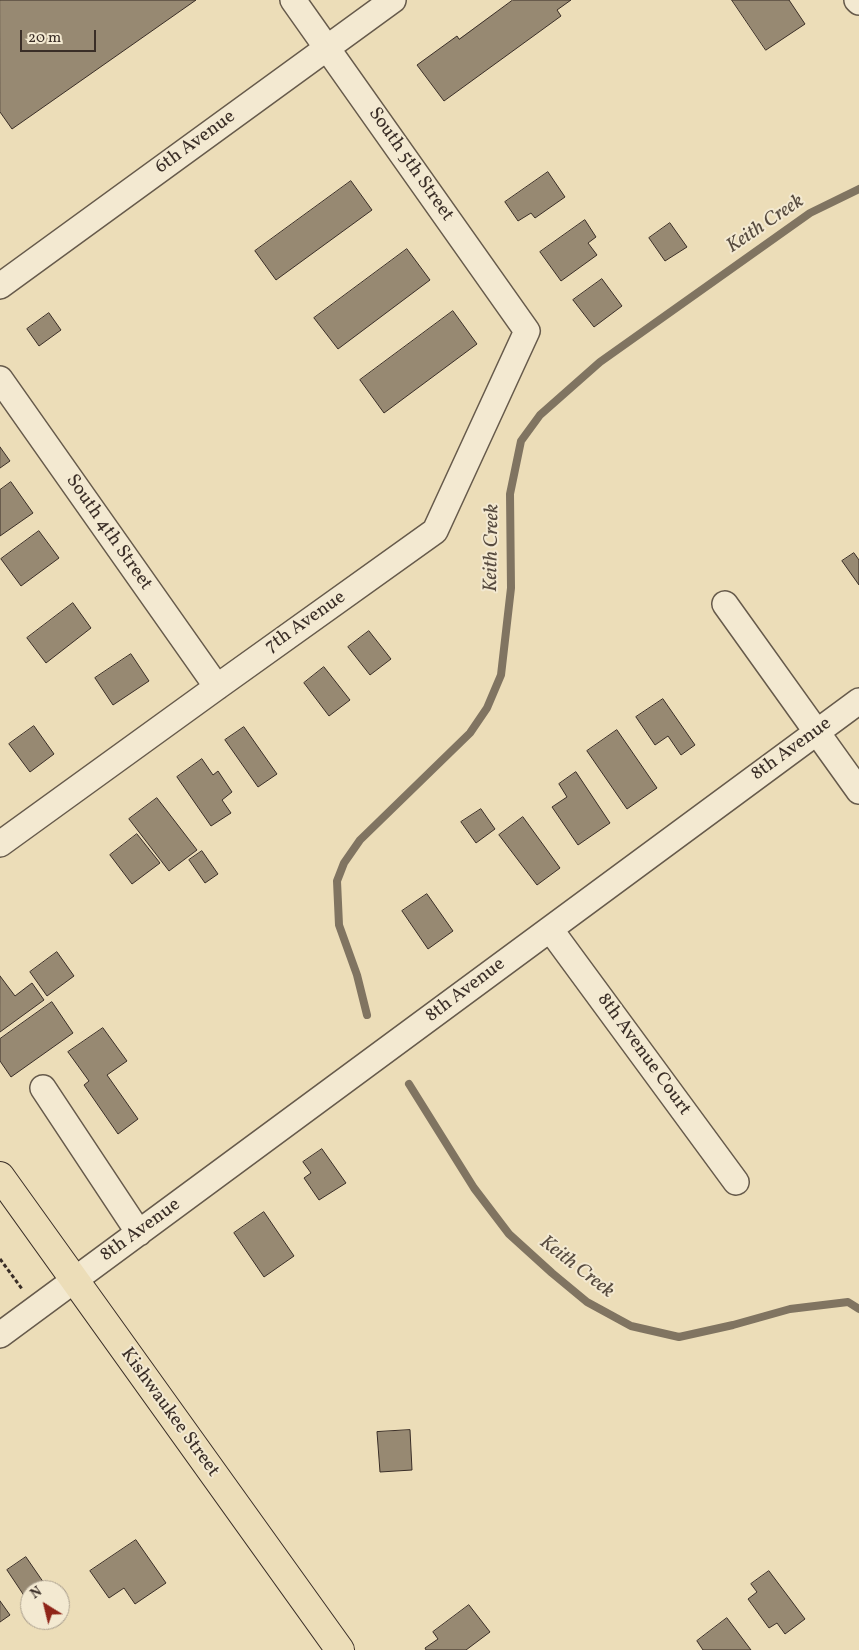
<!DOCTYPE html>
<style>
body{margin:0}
#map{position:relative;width:859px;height:1650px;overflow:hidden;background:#ecddb8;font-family:Vollkorn,serif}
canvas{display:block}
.north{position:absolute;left:20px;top:1580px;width:50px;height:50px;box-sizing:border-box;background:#f3e9d1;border:1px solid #a99e8d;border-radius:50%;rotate:324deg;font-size:14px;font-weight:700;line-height:20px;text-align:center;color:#3a2e27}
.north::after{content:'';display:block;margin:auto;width:18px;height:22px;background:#8f2418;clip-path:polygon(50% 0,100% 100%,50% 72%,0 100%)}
.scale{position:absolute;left:20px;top:30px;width:76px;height:22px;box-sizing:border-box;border:2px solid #3a2e27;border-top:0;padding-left:6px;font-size:15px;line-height:18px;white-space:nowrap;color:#3a2e27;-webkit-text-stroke:4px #f3e9d1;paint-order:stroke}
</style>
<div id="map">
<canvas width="859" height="1650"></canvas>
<div class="north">N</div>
<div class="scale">20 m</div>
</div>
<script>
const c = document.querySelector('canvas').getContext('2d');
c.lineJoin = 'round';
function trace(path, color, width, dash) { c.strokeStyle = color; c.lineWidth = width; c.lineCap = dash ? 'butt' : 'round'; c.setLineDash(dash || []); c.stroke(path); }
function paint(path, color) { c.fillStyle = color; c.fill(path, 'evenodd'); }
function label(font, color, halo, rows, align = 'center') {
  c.font = font + ' Vollkorn,serif'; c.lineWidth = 4; c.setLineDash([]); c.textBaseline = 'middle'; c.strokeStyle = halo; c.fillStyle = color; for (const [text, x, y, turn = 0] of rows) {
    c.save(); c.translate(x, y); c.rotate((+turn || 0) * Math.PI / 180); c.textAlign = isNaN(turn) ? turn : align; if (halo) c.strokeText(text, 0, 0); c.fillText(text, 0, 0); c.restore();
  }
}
const stream = new Path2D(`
 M367,1015L357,975L339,925L337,881L344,863L360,840L470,733L487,708L501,675L511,588L510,494L521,441L540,415L600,362L810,213L859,189
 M409,1084L474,1188L509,1234L552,1273L587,1302L631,1326L679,1337L733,1325L790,1309L848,1302L859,1309`);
const building = new Path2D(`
 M0,0H196L12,129L0,112Z
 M513,0H571L557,10L561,16L444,101L417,65L457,36L459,39Z
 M732,0H789L805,24L766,50Z
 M548,172L565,197L535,218L531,213L518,221L505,202Z
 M351,181L372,210L276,280L255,251Z
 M585,220L596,237L588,243L597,255L561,281L540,252Z
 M670,223L687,247L665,261L649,238Z
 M407,249L430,280L338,349L314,318Z
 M602,279L622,306L594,327L573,300Z
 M453,311L477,344L384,413L360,380Z
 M49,313L61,330L39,346L27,329Z
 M0,447L10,461L0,468Z
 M11,482L33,513L0,536V490Z
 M39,531L59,558L21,586L1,559Z
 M854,553L859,560V585L842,561Z
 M73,603L91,628L46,663L27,638Z
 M369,631L391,659L370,675L348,647Z
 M131,654L149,681L113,705L95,678Z
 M324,667L350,700L329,716L304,683Z
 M663,699L695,745L681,755L668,736L655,745L636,717Z
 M34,726L54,754L30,772L9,744Z
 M244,727L277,774L258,787L225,740Z
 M617,730L657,788L627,809L587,751Z
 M202,759L213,775L218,771L232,792L222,800L231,813L211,826L177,777Z
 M576,772L610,823L578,845L552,807L567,797L559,784Z
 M157,798L197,850L169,871L129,819Z
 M481,809L495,829L476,843L461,822Z
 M523,817L560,868L537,885L499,835Z
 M137,834L160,863L132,884L110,855Z
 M202,851L218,874L205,883L189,860Z
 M427,894L453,931L428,949L402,911Z
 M57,952L74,976L47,996L30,972Z
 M0,976L15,996L32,983L44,1000L0,1032Z
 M52,1002L73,1033L11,1077L0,1061V1039Z
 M103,1028L127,1061L107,1075L138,1119L118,1134L84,1085L89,1081L68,1052Z
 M322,1149L346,1183L319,1200L304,1178L311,1173L303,1162Z
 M264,1212L294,1256L264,1277L234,1233Z
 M410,1430L412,1470L380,1472L377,1432Z
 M136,1540L166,1583L135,1604L124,1588L109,1598L90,1571Z
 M26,1557L46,1586L40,1590H30V1597L27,1600L7,1570Z
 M769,1571L805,1619L785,1634L777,1623L769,1628L748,1599L757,1592L751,1584Z
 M0,1601L10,1615L0,1622Z
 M469,1605L490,1632L466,1650H426L425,1648L438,1639L433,1632Z
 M727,1618L751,1650H703L697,1641Z`);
const path = new Path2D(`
 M0,1259L22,1289`);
const minor = new Path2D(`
 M857,0L859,2
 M0,286L393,0
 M0,379L217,687
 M725,604L859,791
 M0,844L217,687L435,531L527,331L293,0
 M550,929L736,1182
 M43,1088L139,1233
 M0,1335L859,701`);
const major = new Path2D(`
 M0,1176L340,1650`);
const streetNames = [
 ["6th Avenue",196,143,-36],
 ["South 5th Street",410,165,55],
 ["South 4th Street",108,533,55],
 ["7th Avenue",306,623,-35],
 ["8th Avenue",792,750,-36],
 ["8th Avenue",466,991,-37],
 ["8th Avenue Court",643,1055,54],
 ["8th Avenue",141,1231,-36],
 ["Kishwaukee Street",169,1413,54]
];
const waterNames = [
 ["Keith Creek",766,225,-34],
 ["Keith Creek",493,548,-89],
 ["Keith Creek",576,1268,38]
];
trace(stream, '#807461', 8);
paint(building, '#978972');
trace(building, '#3a2e27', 1);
trace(minor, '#665a4b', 28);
trace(major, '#3a2e27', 30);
trace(path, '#3a2e27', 3, [4, 2.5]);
trace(minor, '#f3e9d1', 25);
trace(major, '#ecddb8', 28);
label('19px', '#3a2e27', '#f3e9d1', streetNames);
label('italic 20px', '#574b3f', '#f3e9d1', waterNames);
</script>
